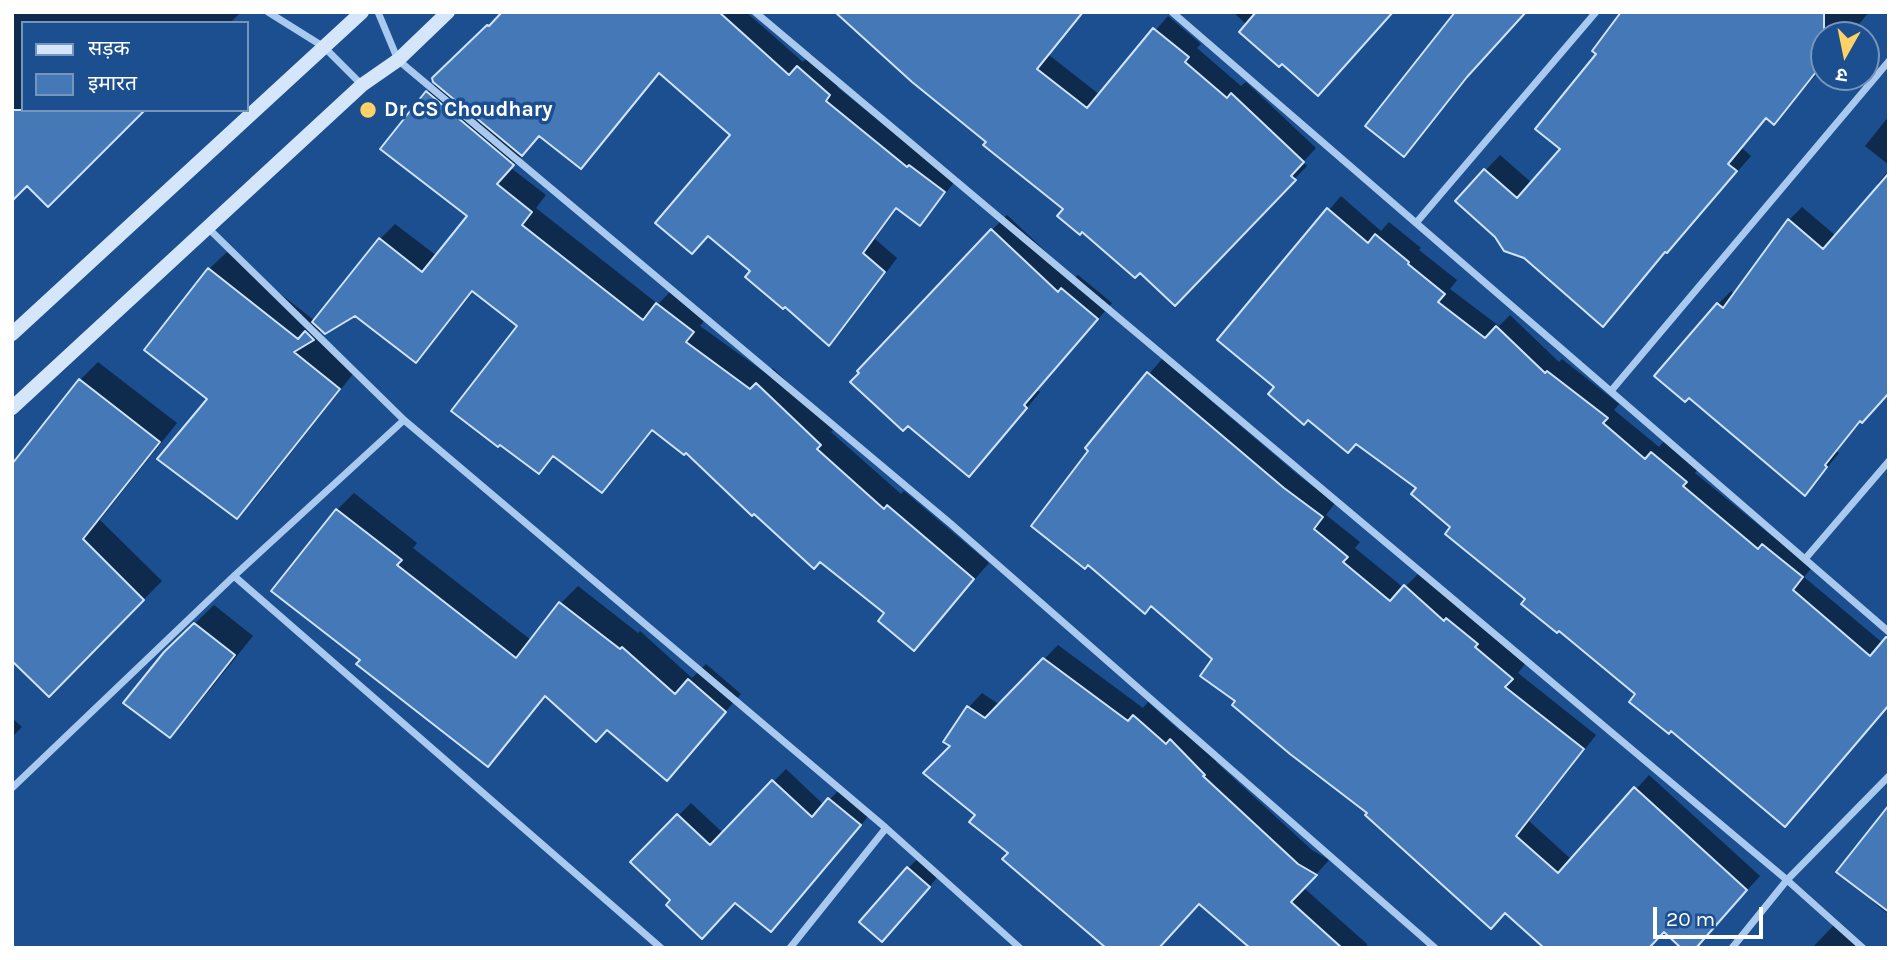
<!DOCTYPE html>
<meta charset="utf-8">
<style>
body{margin:0}
#map{position:relative;width:1901px;height:960px;overflow:hidden;background:#1b4f8f;font-family:Karla,"Noto Sans Devanagari",sans-serif}
canvas{display:block}
.frame{position:absolute;inset:0;border:14px solid #fff;pointer-events:none}
.legend{position:absolute;left:21px;top:21px;width:228px;height:91px;box-sizing:border-box;background:#1b4f8f;border:2px solid #7695bc;margin:0;padding:9px 12px;list-style:none;font-size:21px;color:#fff}
.legend li{display:flex;align-items:center;gap:14px;height:35px}
.legend b{width:35px;border:2px solid #7695bc}
.north{position:absolute;left:1810px;top:21px;width:70px;height:70px;box-sizing:border-box;background:#1b4f8f;border:2px solid #7695bc;border-radius:50%;rotate:189deg;font-size:19px;font-weight:700;line-height:28px;text-align:center;color:#fff}
.north::after{content:'';display:block;margin:auto;width:24px;height:32px;background:#ffd166;clip-path:polygon(50% 0,100% 100%,50% 72%,0 100%)}
.scale{position:absolute;left:1653px;top:907px;width:110px;height:32px;box-sizing:border-box;border:4px solid #fff;border-top:0;padding-left:9px;font-size:21px;line-height:24px;white-space:nowrap;color:#fff;-webkit-text-stroke:5px #1b4f8f;paint-order:stroke}
</style>
<div id="map">
<canvas width="1901" height="960"></canvas>
<div class="frame"></div>
<ul class="legend">
<li><b style="height:9px;background:#d6e6fa"></b>सड़क</li>
<li><b style="height:19px;background:#4478b7"></b>इमारत</li>
</ul>
<div class="north">उ</div>
<div class="scale">20 m</div>
</div>
<script>
const c = document.querySelector('canvas').getContext('2d');
c.lineJoin = 'round';
function paint(path, color) { c.fillStyle = color; c.fill(path, 'evenodd'); }
function trace(path, color, width, dash) { c.strokeStyle = color; c.lineWidth = width; c.lineCap = dash ? 'butt' : 'round'; c.setLineDash(dash || []); c.stroke(path); }
function label(font, color, halo, rows, align = 'center') {
  c.font = font + ' Karla,sans-serif'; c.lineWidth = 7; c.setLineDash([]); c.textBaseline = 'middle'; c.strokeStyle = halo; c.fillStyle = color; for (const [text, x, y, turn = 0] of rows) {
    c.save(); c.translate(x, y); c.rotate((+turn || 0) * Math.PI / 180); c.textAlign = isNaN(turn) ? turn : align; if (halo) c.strokeText(text, 0, 0); c.fillText(text, 0, 0); c.restore();
  }
}
const shadow = new Path2D(`
 M12,12H237L239,14L230,23H23V110L27,184L12,199Z
 M746,12L803,62L811,54L842,81L837,87L921,155L957,179L920,224L898,207L875,239L897,258L842,331L829,344L753,271L733,135L660,72L581,167L540,134L511,168L546,195L536,208L658,304L673,289L708,316L700,326L767,374L773,368L835,428L831,432L901,494L904,491L989,563L914,649L887,613L686,450L654,429L618,475L602,491L555,456L539,471L520,326L474,291L431,345L416,361L355,314L323,329L315,337L356,370L255,499L237,517L209,399V269L227,252L315,321L380,239L395,224L437,256L469,216L427,92L437,82L434,78L501,13Z
 M836,12H1083L1049,55L1100,95L1168,16L1201,44L1197,48L1241,86L1246,82L1316,148L1303,162L1307,166L1175,304L1140,271Z
 M1233,12H1392L1247,25Z
 M1624,12H1869L1850,35H1824V66L1774,123L1767,117L1742,148L1751,156L1603,324L1525,257L1496,236L1457,201L1500,155L1532,183L1563,149L1598,53Z
 M1480,62L1417,141L1404,154L1368,126Z
 M1889,116V165L1865,146Z
 M1889,170V392L1861,420L1836,451L1839,453L1805,494L1718,304L1731,291L1735,295L1789,220L1802,207L1836,236L1880,186L1877,184Z
 M1341,196L1381,231L1389,222L1421,248L1419,250L1457,280L1450,289L1499,326L1510,315L1559,362L1562,359L1619,404L1614,410L1659,447L1665,440L1699,468L1695,473L1772,536L1776,533L1815,564L1804,577L1884,644L1889,705L1638,694L1527,599L1418,488L1277,386L1220,340Z
 M1007,215L1074,278L1078,275L1112,303L1037,390L1040,392L984,459L992,230Z
 M1162,359L1298,475L1335,503L1326,515L1360,542L1355,548L1404,588L1419,573L1458,608L1461,606L1487,632L1525,664L1518,673L1596,735L1529,821L1572,860L1649,775L1760,876L1703,939L1664,930L1505,911L1237,701L1215,659L1087,447Z
 M98,362L177,423L100,520L162,581L49,695L80,380Z
 M354,493L417,543L413,548L531,640L561,603L578,586L638,633L640,631L692,678L706,664L741,694L667,778L607,728L547,695L505,748L488,765L362,659L337,510Z
 M214,605L253,636L188,717L169,736L185,633Z
 M1058,645L1143,708L1148,702L1180,731L1185,727L1217,760L1216,762L1312,850L1329,860L1304,888L1367,944L1366,948H1252L1200,902L1010,852L978,815L952,745L946,741L969,707L982,693L1000,705Z
 M12,718L22,727L12,737Z
 M786,769L824,805L842,787L872,812L783,917L736,901L672,900L632,862L691,803L723,833Z
 M1889,808V915L1870,899Z
 M921,856L941,873L895,927L908,868Z
 M1836,923L1863,948H1812Z`);
const building = new Path2D(`
 M502,12H719L789,75L797,66L830,95L826,101L907,167L909,165L945,192L920,226L896,208L863,253L885,272L829,346L785,307L783,309L745,277L750,271L708,236L692,254L655,223L730,135L659,73L581,169L539,136L522,156L433,82L432,78L487,25L489,26Z
 M835,12H1083L1037,69L1087,108L1153,28L1189,57L1185,62L1227,98L1231,93L1304,162L1291,176L1296,180L1175,306L1140,273L1135,278L1082,232L1080,235L1057,216L1063,209L983,145L986,142L912,82Z
 M1256,12H1393L1318,96L1282,64L1279,67L1239,32Z
 M1455,12H1526L1467,77L1404,157L1365,126Z
 M1621,12H1824V62L1774,125L1766,118L1728,164L1737,171L1667,253L1665,252L1603,327L1524,258L1504,251L1495,237L1455,201L1484,169L1517,198L1560,149L1535,129L1596,54L1592,51Z
 M426,91L514,165L497,184L532,212L522,225L643,320L656,303L694,332L686,342L750,389L756,383L821,445L817,449L884,509L887,505L974,579L914,651L878,621L884,613L820,562L814,569L754,514L752,516L686,453L684,455L652,430L602,493L553,456L539,474L500,445L498,447L451,411L517,326L472,291L416,363L355,316L325,334L312,322L379,238L422,272L467,216L380,149Z
 M12,110H145L48,207L27,186L12,201Z
 M1889,173V393L1862,423L1860,421L1825,465L1827,467L1805,496L1689,398L1685,402L1654,376L1717,303L1723,308L1788,219L1823,249Z
 M1327,208L1368,243L1375,234L1409,262L1408,264L1445,294L1438,302L1485,338L1496,326L1545,373L1547,371L1608,418L1603,423L1645,459L1651,452L1687,482L1683,486L1758,549L1762,544L1803,577L1793,590L1870,656L1886,637L1889,638V705L1785,827L1671,731L1669,734L1629,702L1635,694L1559,631L1557,633L1521,604L1525,599L1445,534L1450,527L1411,494L1416,488L1356,444L1348,453L1308,420L1304,425L1268,394L1274,387L1217,340Z
 M991,229L1058,292L1061,288L1098,319L1024,405L1027,408L969,477L908,426L903,431L850,382L859,373L857,371Z
 M208,268L298,339L305,331L314,340L294,352L340,389L237,519L157,459L207,399L144,350Z
 M1147,372L1284,488L1323,517L1314,529L1348,557L1343,562L1390,601L1404,585L1444,621L1446,618L1478,644L1475,647L1513,679L1505,687L1584,749L1516,836L1558,873L1634,787L1747,890L1696,948H1681L1664,932L1649,948H1544L1505,913L1491,929L1365,815L1367,813L1290,754L1232,705L1235,701L1200,676L1212,659L1151,606L1145,614L1088,565L1085,569L1031,526L1088,451L1085,448Z
 M79,379L160,442L83,539L144,600L49,697L12,661V464Z
 M336,509L402,560L397,565L516,658L559,602L620,649L622,647L675,694L688,679L726,712L667,781L607,730L596,742L545,696L488,767L356,664L360,660L271,591Z
 M194,623L235,655L170,738L123,703L164,652Z
 M1043,658L1128,721L1133,715L1166,744L1170,739L1205,775L1203,776L1298,864L1317,875L1291,902L1342,948H1250L1199,904L1159,948H1106L1002,859L1008,853L969,822L975,815L923,773L950,746L943,742L967,706L985,718Z
 M772,780L812,817L828,798L861,825L771,932L735,903L702,939L666,905L670,900L630,862L677,814L710,845Z
 M1889,805V912L1836,872Z
 M907,867L930,887L882,942L859,922Z`);
const street = new Path2D(`
 M268,12L324,47L362,85
 M378,12L398,60L951,524L1435,948
 M755,12L1787,880L1863,948
 M1172,12L1889,632
 M1416,223L1596,12
 M208,228L404,420L886,828L1020,948
 M1611,391L1889,61
 M1805,559L1889,461
 M234,576L661,948
 M12,788L234,576L404,420
 M790,948L886,828
 M1732,948L1787,880L1889,776`);
const secondary = new Path2D(`
 M12,334L362,12
 M12,408L362,85L398,60L448,12`);
const markers = [
 [368,110,9,"#ffd166"]
];
const poiNames = [
 ["Dr CS Choudhary",384,110]
];
paint(shadow, '#0007');
paint(building, '#4478b7');
trace(building, '#cfe3fa', 2);
trace(street, '#a9c9ee', 7);
trace(secondary, '#d6e6fa', 14);
for (const [x, y, r, color] of markers) { const dot = new Path2D(); dot.arc(x, y, r, 0, 2 * Math.PI); c.fillStyle = color; c.fill(dot); trace(dot, '#1b4f8f', 2.5); }
label('bold 21px', '#fff', '#1b4f8f', poiNames, 'left');
</script>
